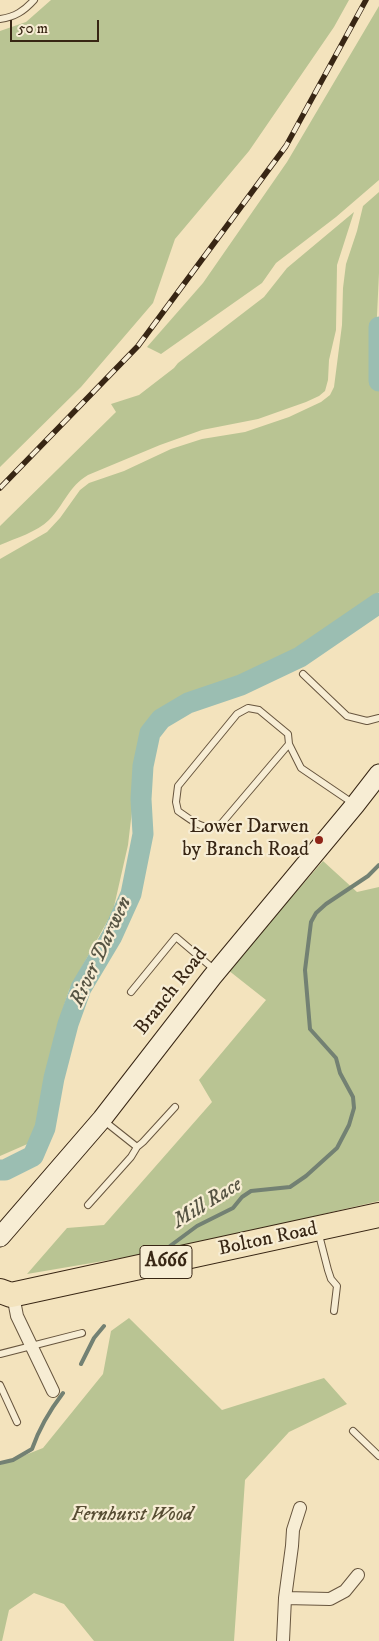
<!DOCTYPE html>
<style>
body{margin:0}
#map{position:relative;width:379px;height:1641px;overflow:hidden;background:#f3e3bd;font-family:"IM FELL DW Pica",serif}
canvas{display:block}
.scale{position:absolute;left:10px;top:20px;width:89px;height:22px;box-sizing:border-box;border:2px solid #382614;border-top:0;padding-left:6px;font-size:15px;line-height:18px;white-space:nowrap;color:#382614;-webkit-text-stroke:4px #f7edd4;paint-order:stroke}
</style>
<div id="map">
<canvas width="379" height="1641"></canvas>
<div class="scale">50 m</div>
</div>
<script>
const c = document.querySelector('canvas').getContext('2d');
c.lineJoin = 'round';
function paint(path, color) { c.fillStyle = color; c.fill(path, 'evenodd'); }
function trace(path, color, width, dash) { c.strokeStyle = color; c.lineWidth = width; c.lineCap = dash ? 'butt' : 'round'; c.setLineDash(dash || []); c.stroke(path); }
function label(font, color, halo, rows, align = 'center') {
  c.font = font + ' "IM FELL DW Pica",serif'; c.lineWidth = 4.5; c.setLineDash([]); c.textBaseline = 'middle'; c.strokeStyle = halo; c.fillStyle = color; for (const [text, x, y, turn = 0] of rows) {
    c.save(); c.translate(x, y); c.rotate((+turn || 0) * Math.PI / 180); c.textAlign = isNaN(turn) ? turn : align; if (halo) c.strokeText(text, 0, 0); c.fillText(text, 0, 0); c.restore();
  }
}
const green = new Path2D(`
 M51,0H349L334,27L249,151L175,239L153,303L81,387L0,467V31L26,22Z
 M379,6V180L336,217L276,263L262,283L161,354L147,347L203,283L287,162Z
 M379,192V273L374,379L379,388V592L294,654L194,695L164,711L149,729L139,751L128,845L113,911L69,990L57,1028L43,1101L32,1142L0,1156V559L47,532L60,518L80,490L89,483L124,471L171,449L202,439L245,432L289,417L321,402L330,395L334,387L342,325L343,288L346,264L357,231L363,206Z
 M354,212L337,265L336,330L329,360L328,380L325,391L319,396L306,402L258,419L202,430L160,445L88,475C69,486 64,505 49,520C37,532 16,538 0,545V526L116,412L111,404L139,395L174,368L178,363L264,297L287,268Z
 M323,861L357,892L379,887V1201L174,1249L27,1274L67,1228L104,1225L212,1102L199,1080L266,1000L228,970Z
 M129,1318L222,1410L324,1378L347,1404L289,1432L245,1480L234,1641H94L64,1604L34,1593L9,1610L2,1641H0V1465L43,1448L103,1374L111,1331Z`);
const stream = new Path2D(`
 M170,1246L197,1226L233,1208L242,1197L251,1191L290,1187L306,1176L337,1148L349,1125L354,1108L353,1097L340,1073L336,1058L310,1029L305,970L311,922L316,913L326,904L368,876L379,865
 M81,1364L94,1338L104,1326
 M0,1463L13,1460L32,1449C39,1429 50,1410 63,1393`);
const river = new Path2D(`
 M379,327V381
 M0,1170H5L33,1156L45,1128L54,1078L68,1024L81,988L112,936L131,894L143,834L141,799L143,766L150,733L161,719L188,703L241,685L300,657L379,603`);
const lane = new Path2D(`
 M0,19C15,17 24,11 34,0
 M303,674L347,716L367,721L379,718
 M289,744L221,824C203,832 193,821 178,811L176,802L178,786L237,714L248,708L259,710L288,734L289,744L301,768L354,804
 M131,992L176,937L216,971
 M137,1147L143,1142L175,1107
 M88,1205L131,1157L137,1147L103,1120
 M318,1231L328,1270L331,1279L337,1286L334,1311
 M0,1354L82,1333
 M0,1385L17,1422
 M353,1431L379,1456`);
const street = new Path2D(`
 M13,1295L17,1316L53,1391
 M285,1598L330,1599L345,1591L358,1575
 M283,1641L285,1598L292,1546L293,1530L300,1508`);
const secondary = new Path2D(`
 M0,1237L102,1119L212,977L355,805L379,774`);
const highway = new Path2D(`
 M0,1291L11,1295L379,1215`);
const rail = new Path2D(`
 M0,488L138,346L286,146L366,0`);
const markers = [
 [319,840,5,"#8f2418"]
];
const shields = [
 [166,1262,52]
];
const shieldNames = [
 ["A666",166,1262]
];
const poiNames = [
 ["Lower Darwen",309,828],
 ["by Branch Road",309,851]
];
const streetNames = [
 ["Branch Road",172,992,-52],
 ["Bolton Road",268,1240,-12]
];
const parkNames = [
 ["Fernhurst Wood",132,1516]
];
const waterNames = [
 ["River Darwen",102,952,-65],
 ["Mill Race",208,1204,-32]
];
paint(green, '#b9c493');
trace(stream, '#738173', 4);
trace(river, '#9bbeb2', 21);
trace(lane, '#67553e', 8);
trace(street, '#67553e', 14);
trace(secondary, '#382614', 21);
trace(highway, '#382614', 26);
trace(lane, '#f7edd4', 6);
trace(street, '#f7edd4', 12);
trace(secondary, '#f7edd4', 19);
trace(highway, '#f3e3bd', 24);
trace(rail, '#382614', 5.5);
trace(rail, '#f7edd4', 4, [11]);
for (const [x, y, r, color] of markers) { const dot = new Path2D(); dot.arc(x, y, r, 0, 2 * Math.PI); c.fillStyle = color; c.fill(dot); trace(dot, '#f7edd4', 2); }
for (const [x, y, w] of shields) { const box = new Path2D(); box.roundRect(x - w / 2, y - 16.5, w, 33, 4); c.fillStyle = '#f7edd4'; c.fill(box); trace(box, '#382614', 1); }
label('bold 19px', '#382614', null, shieldNames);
label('20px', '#382614', '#f7edd4', poiNames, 'right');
label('20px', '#382614', '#f7edd4', streetNames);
label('italic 20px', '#584e34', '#f7edd4', parkNames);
label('italic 21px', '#565443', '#f7edd4', waterNames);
</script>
